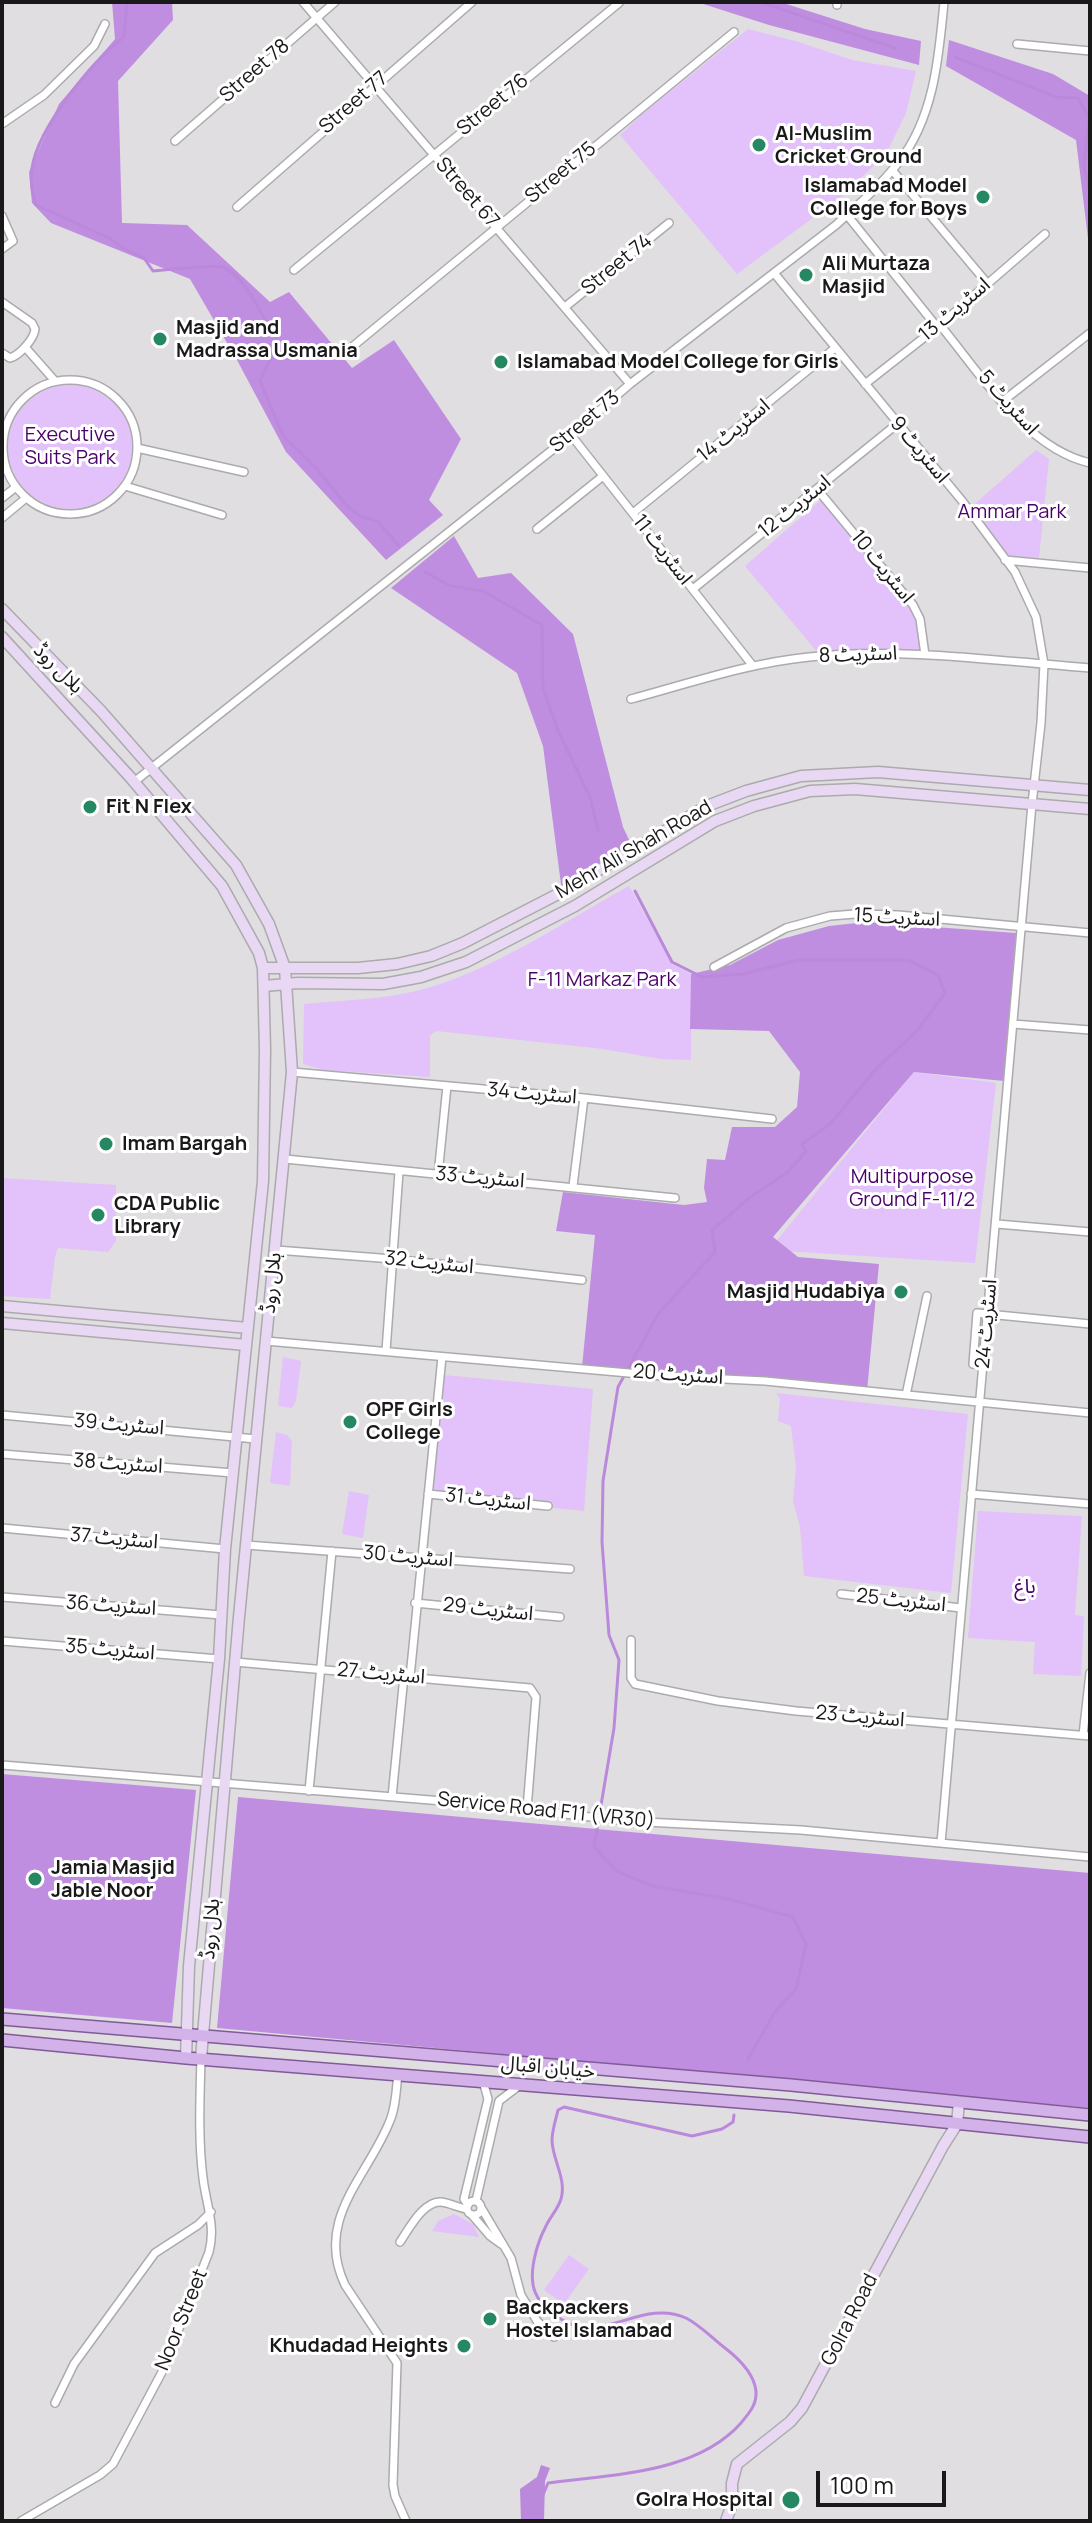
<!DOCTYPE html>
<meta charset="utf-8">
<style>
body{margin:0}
#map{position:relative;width:1092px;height:2523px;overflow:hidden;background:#e0dee1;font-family:Manrope,sans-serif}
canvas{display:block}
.frame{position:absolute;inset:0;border:4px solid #1a191a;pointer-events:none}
.scale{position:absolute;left:816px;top:2471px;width:130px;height:36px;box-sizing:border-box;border:4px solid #1a191a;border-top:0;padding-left:10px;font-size:24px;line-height:28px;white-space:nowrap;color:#1a191a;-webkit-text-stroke:6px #fff;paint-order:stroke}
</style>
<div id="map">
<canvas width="1092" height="2523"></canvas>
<div class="frame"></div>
<div class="scale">100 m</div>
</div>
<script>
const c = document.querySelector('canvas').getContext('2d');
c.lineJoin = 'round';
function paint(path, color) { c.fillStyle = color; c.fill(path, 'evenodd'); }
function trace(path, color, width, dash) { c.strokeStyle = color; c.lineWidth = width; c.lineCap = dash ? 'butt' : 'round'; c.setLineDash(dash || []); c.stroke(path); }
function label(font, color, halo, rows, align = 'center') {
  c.font = font + ' Manrope,"Noto Sans Arabic",sans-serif'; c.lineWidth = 6; c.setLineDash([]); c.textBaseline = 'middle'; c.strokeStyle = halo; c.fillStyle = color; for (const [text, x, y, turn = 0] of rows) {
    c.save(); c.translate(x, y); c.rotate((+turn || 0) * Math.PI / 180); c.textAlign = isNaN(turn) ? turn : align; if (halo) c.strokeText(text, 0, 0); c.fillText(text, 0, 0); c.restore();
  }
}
const green = new Path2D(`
 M748,29L799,42L852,60L916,71L906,113L886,154L841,197L737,274L620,135L642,114Z
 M8 447a62 62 0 1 1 124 0a62 62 0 1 1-124 0Z
 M1036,450L1049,459L1039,558L1009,556L969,509Z
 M824,497L913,605L925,655L865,650L818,653L745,566Z
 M629,886L672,964L691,974V1060L661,1059L603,1049L436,1031L430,1036V1077L324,1070L303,1064L304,1004C342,1000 383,1000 420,990C489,973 567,920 629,886Z
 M914,1072L996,1083L975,1263L769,1250Z
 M2,1178L116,1185V1241L108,1252L58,1248L55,1257L50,1299L2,1296Z
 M283,1357L301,1361L296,1401L292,1408L278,1406Z
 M444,1375L593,1389L584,1511L432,1496Z
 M776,1393L968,1414L951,1593L804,1576L800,1527L793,1501L796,1468L791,1426L778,1421L780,1399Z
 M276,1432L287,1435L292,1441L290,1486L270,1483Z
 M349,1491L369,1495L363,1538L342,1534Z
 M978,1511L1082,1516L1075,1615L1084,1616L1081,1676L1033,1674L1035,1642L968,1638Z
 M454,2214L473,2224L479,2237L432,2231L438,2221Z
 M569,2255L589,2269L564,2304L544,2290Z`);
const forest = new Path2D(`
 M112,2H172L173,20L118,81L122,223L187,225L270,302L289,292L352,368L394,340L461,439L429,500L443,515L386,560L286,452L237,360L190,279L51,223L32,203L29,172L59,104L115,39Z
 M697,2H780L865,29L921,41L919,65L769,25Z
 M949,40L1053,74L1090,96V255L1076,140L946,66Z
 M454,536L478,578L511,573L573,634L623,827L631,844L562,892L543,746L517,673L391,588Z
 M866,922L1016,933L1004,1081L914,1072L773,1237L798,1257L879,1264L867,1391L582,1367L595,1235L556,1231L563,1192L684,1205L707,1202L704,1188L707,1159L725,1160L732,1127H775L797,1107L800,1072L769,1031L690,1029L691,974L730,965L778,940L829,926Z
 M2,1774L196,1790L172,2023L2,2008Z
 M238,1797L1090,1873V2108L217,2028Z`);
const water = new Path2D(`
 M541,2465L550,2468L545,2481L544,2521H521L520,2489L537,2477Z`);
const stream = new Path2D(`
 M127,2L124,37C92,61 38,128 32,168C30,182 32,192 36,205L109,238L124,249L144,258L153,271C163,270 217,265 223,267C246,276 262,318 276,338C275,355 266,365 260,381L283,436L317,469L346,505L360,516L377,521L399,546
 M760,2L895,48
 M955,57L1056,97L1078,98L1089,118L1084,167L1090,192
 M425,572L451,586L483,591L542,625L543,688L558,731L590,797L598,830
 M635,891L672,962L702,977L743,974L799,960H908L938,975L945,993L917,1031L877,1068L831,1123L802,1144L806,1151L788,1172L749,1198L712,1230L715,1252L658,1314L618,1387L603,1481L602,1542L609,1635L619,1660L614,1728L594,1847L618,1872L653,1886L728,1899L793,1917L806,1944L796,1989L775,2012L748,2059
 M543,2495L548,2483C612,2474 696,2474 741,2423C749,2413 757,2405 756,2391C754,2373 738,2358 725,2348C713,2339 700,2325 686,2318C637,2296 594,2356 549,2309C545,2305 539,2301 537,2296C526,2277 537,2243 546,2226C550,2217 558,2209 561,2199C567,2179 552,2159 552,2140C552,2131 556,2119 558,2110L564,2107L692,2136L722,2129L733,2122L734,2115`);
const street = new Path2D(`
 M303,2L630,384
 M837,5V2
 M1017,44L1090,51
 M2,124L44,95L94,46L105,24
 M175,141L335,2
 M892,170L987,283
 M237,207L472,2
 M847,215L937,327
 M2,216L13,241L2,249
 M294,270L619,3
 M774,273L963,502L1015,572L1036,617L1044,664L1041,723L1032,804L941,1843
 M2,302L32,323L35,329C34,339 20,355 10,358L2,353
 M565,307L669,223
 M940,325C980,373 1025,448 1090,463
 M25,347L55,381
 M352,347L734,32
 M3 447a67 67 0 1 1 134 0a67 67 0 1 1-134 0Z
 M865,384L940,325L1045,234
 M1003,401L1090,333
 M571,435L753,666
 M137,448L244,472
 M125,486L222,515
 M817,489L913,605L920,619L925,655
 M2,498L16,487
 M633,513L835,348
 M2,518L26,498
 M537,529L603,476
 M1005,560L1090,568
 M693,589L897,424
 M631,699C690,683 749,663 809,657C903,647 997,661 1090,668
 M134,782L571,435L630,384L836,225C857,206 880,186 898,163C934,119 939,56 944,2
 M714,967L786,928L830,916L855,914L898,915L1090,933
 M1013,1024L1090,1030
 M292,1072L584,1098L772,1119
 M285,1159L675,1198
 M438,1175L447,1086
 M573,1186L584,1098
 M997,1224L1090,1232
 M276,1250L393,1259L582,1280
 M266,1341L663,1376L765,1381L1090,1413
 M386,1351L399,1172
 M983,1365L973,1364L977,1313L1090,1324
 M906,1395L927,1296
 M2,1415L256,1439
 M2,1454L233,1473
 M428,1494L548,1506
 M971,1494L1090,1504
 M2,1528L225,1549
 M246,1545L570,1569
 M841,1594L961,1608
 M2,1597L221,1615
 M415,1603L560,1617
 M631,1640V1678L635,1684L718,1701L796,1711L1090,1736
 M2,1641L219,1659
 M235,1662L530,1688L536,1697L527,1809
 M410,1677L442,1357
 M1083,1735L1090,1673
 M2,1765L467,1803L626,1821L801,1830L1090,1857
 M309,1791L332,1551
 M392,1797L404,1676
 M398,2074C396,2090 396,2108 389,2123C367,2177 314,2220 345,2285L397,2363L393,2485L395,2496L406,2521
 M467 2208a7 7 0 1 1 14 0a7 7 0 1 1-14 0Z
 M476,2201L499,2101L520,2085
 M468,2205L464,2199L488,2099L483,2081
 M482,2209L511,2258L521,2295L537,2321L554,2337
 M472,2215L490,2236L501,2244
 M400,2242C409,2229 423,2201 441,2202C450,2203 459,2208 467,2209
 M55,2403L74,2364L155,2253L198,2225L211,2212
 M21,2521L100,2475L113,2464L162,2372L209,2252C216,2226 206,2204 203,2178C198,2139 200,2097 201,2058`);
const secondary = new Path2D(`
 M2,609L101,711L236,865L269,924L285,968L292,1072L239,1617L201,2058
 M2,637L130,777L222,886L259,953L263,968L265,1050L263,1181L225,1549L219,1659L189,1966L186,2058
 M263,968H358L397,964L431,956L463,943L562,892L707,806L746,791L801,776L878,772L1090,790
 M264,986L298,983L383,984L421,977L466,962L575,906L715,821L754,806L810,791L855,789L1090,809
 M2,1306L248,1328
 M2,1323L246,1345
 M726,2521L732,2504V2483L737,2464L790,2422L802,2408L943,2146L957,2124L959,2102`);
const primary = new Path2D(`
 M2,2019L791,2085L1090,2115
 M2,2040L186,2058L789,2106L1090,2137`);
const markers = [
 [759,145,8,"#258862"],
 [983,197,8,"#258862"],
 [806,275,8,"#258862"],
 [160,339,8,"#258862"],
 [501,362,8,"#258862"],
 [90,807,8,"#258862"],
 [106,1144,8,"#258862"],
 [98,1215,8,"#258862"],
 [901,1292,8,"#258862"],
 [350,1422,8,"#258862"],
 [35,1879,8,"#258862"],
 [490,2319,8,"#258862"],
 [464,2346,8,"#258862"],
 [791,2500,10,"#258862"]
];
const streetNames = [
 ["Street 78",255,71,-41],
 ["Street 77",354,103,-41],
 ["Street 76",493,105,-39],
 ["Street 75",561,173,-39],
 ["Street 67",467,193,49],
 ["Street 74",617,265,-39],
 ["اسٹریٹ 13",955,310,-40],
 ["اسٹریٹ 5",1008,403,48],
 ["Street 73",585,422,-40],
 ["اسٹریٹ 14",734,431,-39],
 ["اسٹریٹ 9",919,450,50],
 ["اسٹریٹ 12",795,507,-39],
 ["اسٹریٹ 11",662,550,52],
 ["اسٹریٹ 10",882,567,51],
 ["اسٹریٹ 8",858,655,-2],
 ["ہلال روڈ",58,669,45],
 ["Mehr Ali Shah Road",634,850,-30],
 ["اسٹریٹ 15",897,918,3],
 ["اسٹریٹ 34",532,1094,5],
 ["اسٹریٹ 33",480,1178,5],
 ["اسٹریٹ 32",429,1263,6],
 ["ہلال روڈ",272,1283,-84],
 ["اسٹریٹ 24",987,1324,-85],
 ["اسٹریٹ 20",678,1375,4],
 ["اسٹریٹ 39",119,1425,5],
 ["اسٹریٹ 38",118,1464,4],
 ["اسٹریٹ 31",488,1500,6],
 ["اسٹریٹ 37",114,1539,5],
 ["اسٹریٹ 30",408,1557,5],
 ["اسٹریٹ 25",901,1601,6],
 ["اسٹریٹ 36",111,1606,4],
 ["اسٹریٹ 29",488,1610,6],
 ["اسٹریٹ 35",110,1650,5],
 ["اسٹریٹ 27",381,1674,5],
 ["اسٹریٹ 23",860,1717,5],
 ["Service Road F11 (VR30)",546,1811,6],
 ["ہلال روڈ",211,1929,-85],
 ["خیابان اقبال",548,2068,5],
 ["Noor Street",182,2320,-68],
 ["Golra Road",850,2320,-63]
];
const poiNames = [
 ["Al-Muslim",775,134],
 ["Cricket Ground",775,157],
 ["Islamabad Model",967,186,"right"],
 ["College for Boys",967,209,"right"],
 ["Ali Murtaza",822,264],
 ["Masjid",822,287],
 ["Masjid and",176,328],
 ["Madrassa Usmania",176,351],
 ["Islamabad Model College for Girls",517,362],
 ["Fit N Flex",106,807],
 ["Imam Bargah",122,1144],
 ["CDA Public",114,1204],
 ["Library",114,1227],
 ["Masjid Hudabiya",885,1292,"right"],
 ["OPF Girls",366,1410],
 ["College",366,1433],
 ["Jamia Masjid",51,1868],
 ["Jable Noor",51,1891],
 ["Backpackers",506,2308],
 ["Hostel Islamabad",506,2331],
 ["Khudadad Heights",448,2346,"right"],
 ["Golra Hospital",773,2500,"right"]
];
const parkNames = [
 ["Executive",70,435],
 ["Suits Park",70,458],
 ["Ammar Park",1012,512],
 ["F-11 Markaz Park",602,980],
 ["Multipurpose",912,1177],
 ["Ground F-11/2",912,1200],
 ["باغ",1025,1587]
];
paint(green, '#e3c1fa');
paint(forest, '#c08ee0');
paint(water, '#bb89db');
trace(stream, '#bb89db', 3);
trace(street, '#abaaad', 10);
trace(secondary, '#abaaad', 13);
trace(primary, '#7f5b97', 14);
trace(street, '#fff', 7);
trace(secondary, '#e9d8f4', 10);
trace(primary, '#d3b2e9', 11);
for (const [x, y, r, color] of markers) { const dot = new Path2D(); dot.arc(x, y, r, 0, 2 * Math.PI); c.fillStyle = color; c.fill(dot); trace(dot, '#fff', 3); }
label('20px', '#1a191a', '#fff', streetNames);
label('bold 20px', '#1a191a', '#fff', poiNames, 'left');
label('20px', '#4a0069', '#fff', parkNames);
</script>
